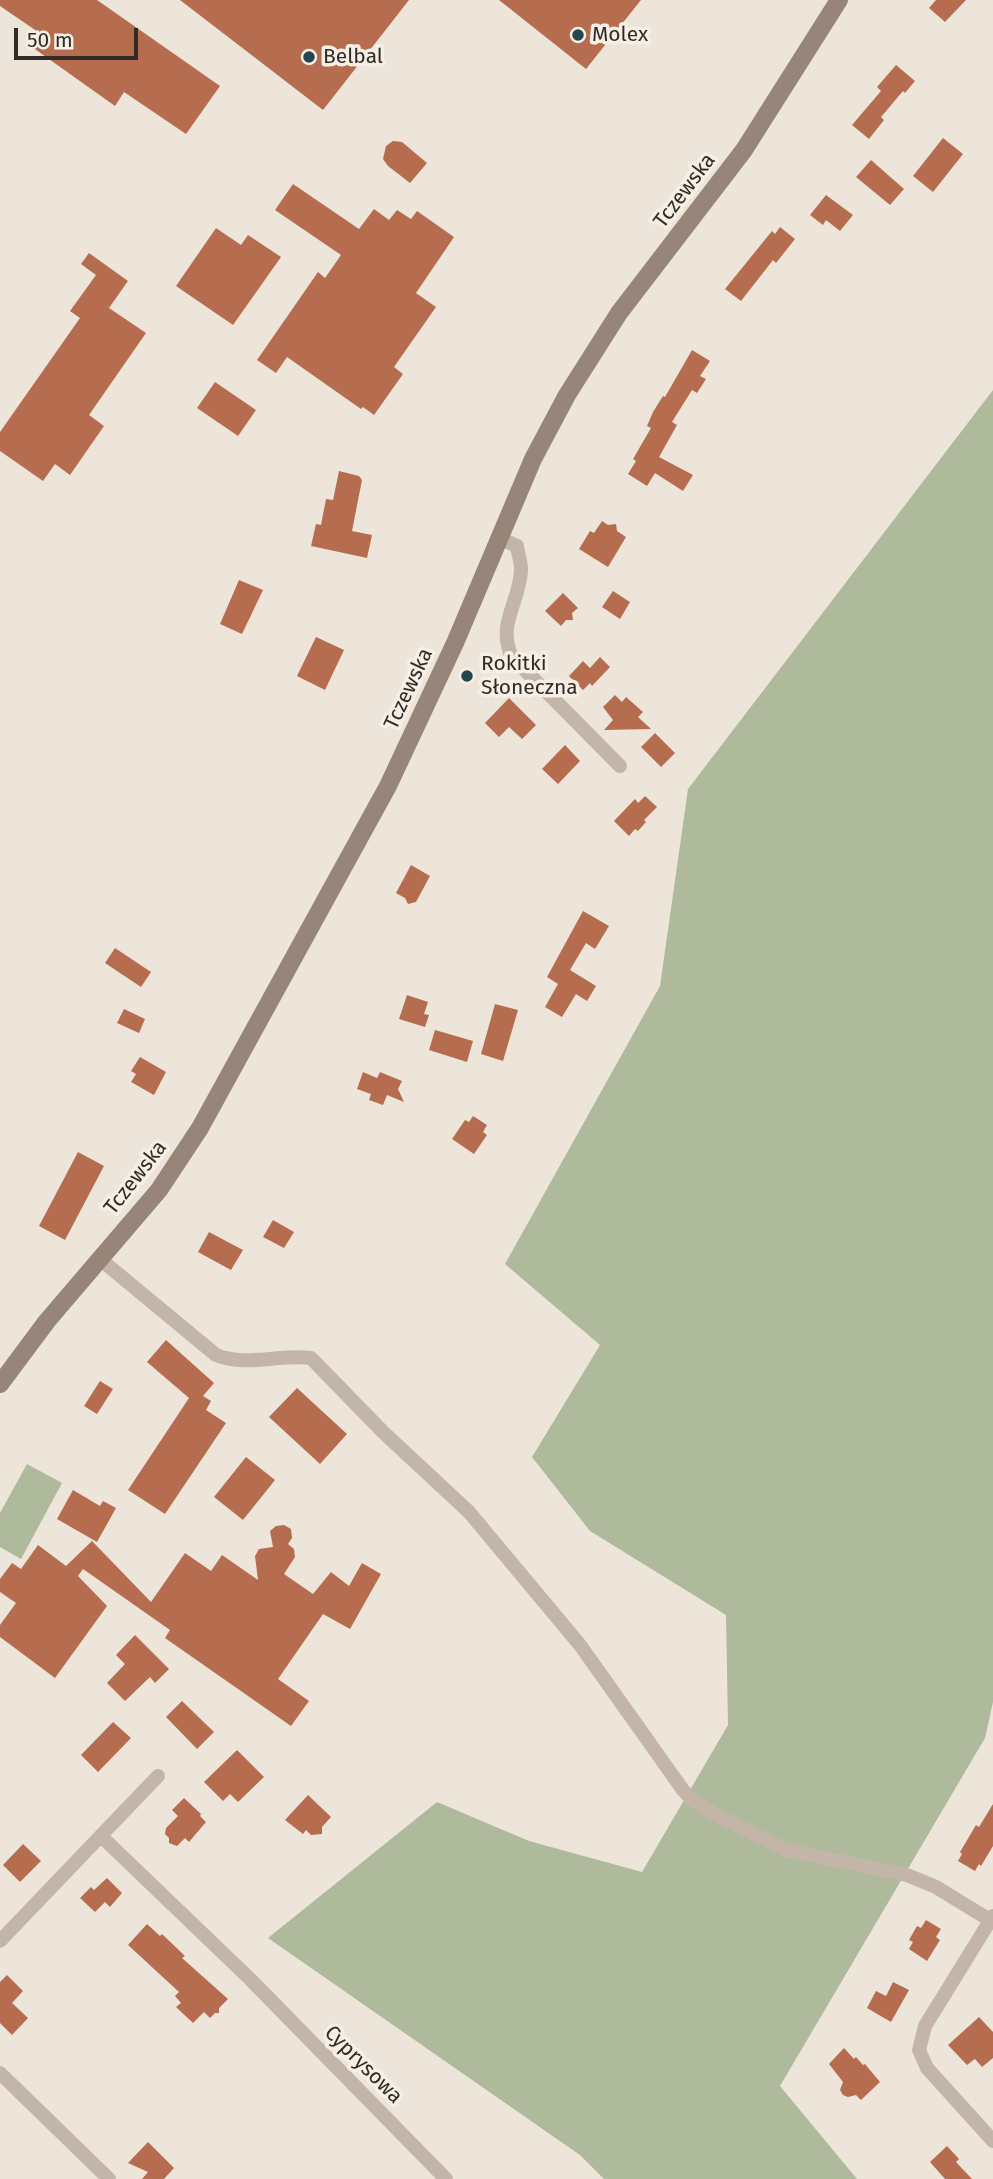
<!DOCTYPE html>
<meta charset="utf-8">
<style>
body{margin:0}
#map{position:relative;width:993px;height:2179px;overflow:hidden;background:#ede5d9;font-family:"Fira Sans",sans-serif}
canvas{display:block}
.scale{position:absolute;left:14px;top:28px;width:124px;height:32px;box-sizing:border-box;border:4px solid #312a26;border-top:0;padding-left:9px;font-size:21px;line-height:24px;white-space:nowrap;color:#312a26;-webkit-text-stroke:5px #f6efe5;paint-order:stroke}
</style>
<div id="map">
<canvas width="993" height="2179"></canvas>
<div class="scale">50 m</div>
</div>
<script>
const c = document.querySelector('canvas').getContext('2d');
c.lineJoin = 'round';
function paint(path, color) { c.fillStyle = color; c.fill(path, 'evenodd'); }
function trace(path, color, width, dash) { c.strokeStyle = color; c.lineWidth = width; c.lineCap = dash ? 'butt' : 'round'; c.setLineDash(dash || []); c.stroke(path); }
function label(font, color, halo, rows, align = 'center') {
  c.font = font + ' "Fira Sans",sans-serif'; c.lineWidth = 7; c.setLineDash([]); c.textBaseline = 'middle'; c.strokeStyle = halo; c.fillStyle = color; for (const [text, x, y, turn = 0] of rows) {
    c.save(); c.translate(x, y); c.rotate((+turn || 0) * Math.PI / 180); c.textAlign = isNaN(turn) ? turn : align; if (halo) c.strokeText(text, 0, 0); c.fillText(text, 0, 0); c.restore();
  }
}
const green = new Path2D(`
 M993,390V1702L985,1738L780,2086L857,2179H604L580,2155L268,1938L437,1802L529,1841L642,1872L728,1725L726,1615L590,1531L532,1457L600,1345L505,1264L660,986L688,789Z
 M27,1464L62,1483L21,1559L0,1547V1513Z`);
const building = new Path2D(`
 M0,0H97L220,86L186,134L124,92L115,106L32,47L41,34L0,6Z
 M180,0H409L323,110Z
 M499,0H641L586,69Z
 M936,0H966L945,22L929,8Z
 M896,65L915,81L905,93L903,91L881,117L884,120L869,139L852,125L881,91L877,87Z
 M943,138L963,154L933,192L913,176Z
 M393,141L402,142L427,163L410,183L388,166L383,159L386,146Z
 M871,160L904,189L890,205L856,177Z
 M293,184L359,229L374,209L389,220L397,210L411,219L417,211L454,237L416,293L436,307L394,367L403,374L374,415L363,407L361,409L287,357L276,373L257,360L318,272L325,278L341,255L275,210Z
 M826,195L853,215L840,231L826,220L823,225L810,215Z
 M780,227L795,239L776,263L773,260L741,301L725,289L772,231L775,234Z
 M216,228L241,245L248,235L281,257L233,325L176,286Z
 M89,253L128,281L109,308L146,333L89,415L104,426L70,475L55,464L43,481L0,451V432L80,318L70,311L96,275L81,264Z
 M692,350L710,361L700,376L706,379L697,393L692,390L672,422L677,425L659,457L693,475L683,491L655,473L647,486L628,474L636,461L633,459L651,428L647,426L653,412L663,396L665,397Z
 M215,382L256,410L238,436L197,408Z
 M339,471L359,476L362,480L352,531L372,535L367,558L311,546L316,524L321,525L326,499L333,500Z
 M602,521L608,525L616,524L617,531L626,537L608,567L579,549L590,531L594,533Z
 M239,580L263,590L242,634L220,624Z
 M613,591L630,602L620,619L602,607Z
 M563,593L578,608L572,613L573,620H566L561,626L545,611Z
 M316,637L344,650L325,690L297,676Z
 M600,657L610,667L592,686L590,683L583,690L569,676L583,661L590,668Z
 M615,695L622,702L626,697L643,712L638,717L651,729L604,730L613,720L603,707Z
 M509,698L536,725L522,739L509,727L499,737L485,723Z
 M655,733L675,753L661,767L641,747Z
 M565,745L580,761L558,784L542,769Z
 M645,796L657,807L644,820L646,822L638,831L635,829L629,836L614,821L635,799L638,803Z
 M411,865L430,876L416,902L408,904L405,898L396,893Z
 M583,911L609,926L595,949L586,943L570,970L596,986L587,1001L576,994L562,1017L545,1007L558,984L547,977Z
 M115,948L151,972L141,987L105,963Z
 M407,995L428,1002L424,1014L429,1015L425,1027L399,1019Z
 M495,1004L518,1010L503,1061L481,1054Z
 M124,1009L145,1019L139,1033L117,1023Z
 M435,1030L473,1041L467,1062L429,1050Z
 M140,1057L166,1072L154,1095L131,1082L136,1074L131,1071Z
 M363,1072L377,1078L380,1072L402,1081L398,1089L404,1102L387,1095L383,1105L369,1100L371,1094L357,1089Z
 M473,1116L487,1125L483,1132L487,1135L474,1154L452,1139L465,1120L469,1122Z
 M78,1152L104,1166L65,1240L39,1226Z
 M273,1220L294,1232L284,1248L263,1237Z
 M209,1232L243,1250L231,1270L198,1252Z
 M166,1340L214,1383L203,1396L211,1401L206,1410L226,1423L165,1514L128,1490L189,1398L147,1362Z
 M100,1381L113,1389L97,1414L84,1406Z
 M297,1388L347,1434L320,1464L269,1417Z
 M246,1457L275,1480L243,1520L214,1497Z
 M73,1490L100,1506L103,1501L116,1508L97,1542L57,1519Z
 M284,1525L291,1529L292,1538L288,1544L294,1549L295,1557L284,1574L313,1594L331,1572L349,1586L362,1563L381,1574L350,1629L323,1614L278,1679L309,1701L291,1726L165,1638L170,1630L83,1569L78,1576L107,1606L55,1678L0,1637V1625L16,1603L0,1592V1579L12,1563L21,1569L38,1545L66,1566L92,1541L151,1602L185,1553L211,1571L222,1555L258,1580L255,1556L259,1549L273,1547L270,1531L276,1526Z
 M135,1635L169,1669L155,1683L150,1677L125,1701L107,1683L125,1664L116,1655Z
 M182,1701L214,1732L197,1749L166,1717Z
 M113,1722L131,1738L98,1772L81,1755Z
 M237,1750L264,1777L238,1802L230,1794L223,1801L204,1782Z
 M308,1795L331,1817L322,1827V1834L311,1835L306,1830L303,1834L285,1820Z
 M184,1798L201,1814L200,1816L206,1822L189,1842L185,1838L177,1846L169,1843V1838L165,1834L166,1828L178,1816L172,1810Z
 M993,1804V1846L981,1866L979,1864L975,1871L958,1861L962,1854L960,1852L976,1825L979,1827Z
 M23,1844L41,1861L20,1882L3,1865Z
 M107,1878L122,1893L110,1907L105,1902L95,1912L80,1898L91,1887L94,1890Z
 M926,1920L941,1929L936,1937L940,1940L927,1961L909,1949L913,1942L909,1940L917,1926L921,1928Z
 M147,1924L160,1936L162,1934L185,1956L182,1958L228,1999L219,2008V2013H215L210,2018L204,2012L193,2023L176,2007L181,2003L175,1996L179,1992L128,1945Z
 M7,1975L23,1991L12,2003L28,2018L12,2035L0,2023V1982Z
 M893,1982L909,1990L891,2022L867,2008L876,1991L886,1996Z
 M979,2017L993,2032V2058L982,2067L975,2059L967,2065L948,2045Z
 M844,2048L854,2059L856,2057L863,2065L865,2064L880,2082L861,2100L856,2095L848,2097L843,2095L840,2090L843,2082L829,2064Z
 M148,2142L174,2168L164,2179H142L148,2172L128,2163Z
 M947,2146L959,2159L956,2162L972,2179H945L930,2162Z`);
const street = new Path2D(`
 M499,538L517,546C518,553 521,562 521,569C521,600 496,624 512,657L620,766
 M100,1259L216,1355C246,1367 280,1354 311,1358L383,1432L469,1512L580,1645L683,1790L690,1798L712,1813L786,1850L907,1875L936,1887L993,1922
 M102,1837L250,1979L446,2179
 M993,1916L925,2026L919,2050L927,2068L993,2141
 M0,1941L158,1776
 M0,2073L109,2179`);
const secondary = new Path2D(`
 M0,1384L47,1321L159,1190L200,1128L388,786L455,643L533,459L567,395L619,313L744,150L839,0`);
const markers = [
 [578,35,7,"#22484d"],
 [309,57,7,"#22484d"],
 [467,676,7,"#22484d"]
];
const poiNames = [
 ["Molex",592,35],
 ["Belbal",323,57],
 ["Rokitki",481,664],
 ["Słoneczna",481,688]
];
const streetNames = [
 ["Tczewska",685,191,-53],
 ["Tczewska",409,689,-65],
 ["Tczewska",136,1178,-52],
 ["Cyprysowa",363,2065,45]
];
paint(green, '#aeba9b');
paint(building, '#b66d4f');
trace(street, '#c3b5a7', 14);
trace(secondary, '#978579', 18);
for (const [x, y, r, color] of markers) { const dot = new Path2D(); dot.arc(x, y, r, 0, 2 * Math.PI); c.fillStyle = color; c.fill(dot); trace(dot, '#f6efe5', 2.5); }
label('21px', '#312a26', '#f6efe5', poiNames, 'left');
label('21px', '#312a26', '#f6efe5', streetNames);
</script>
